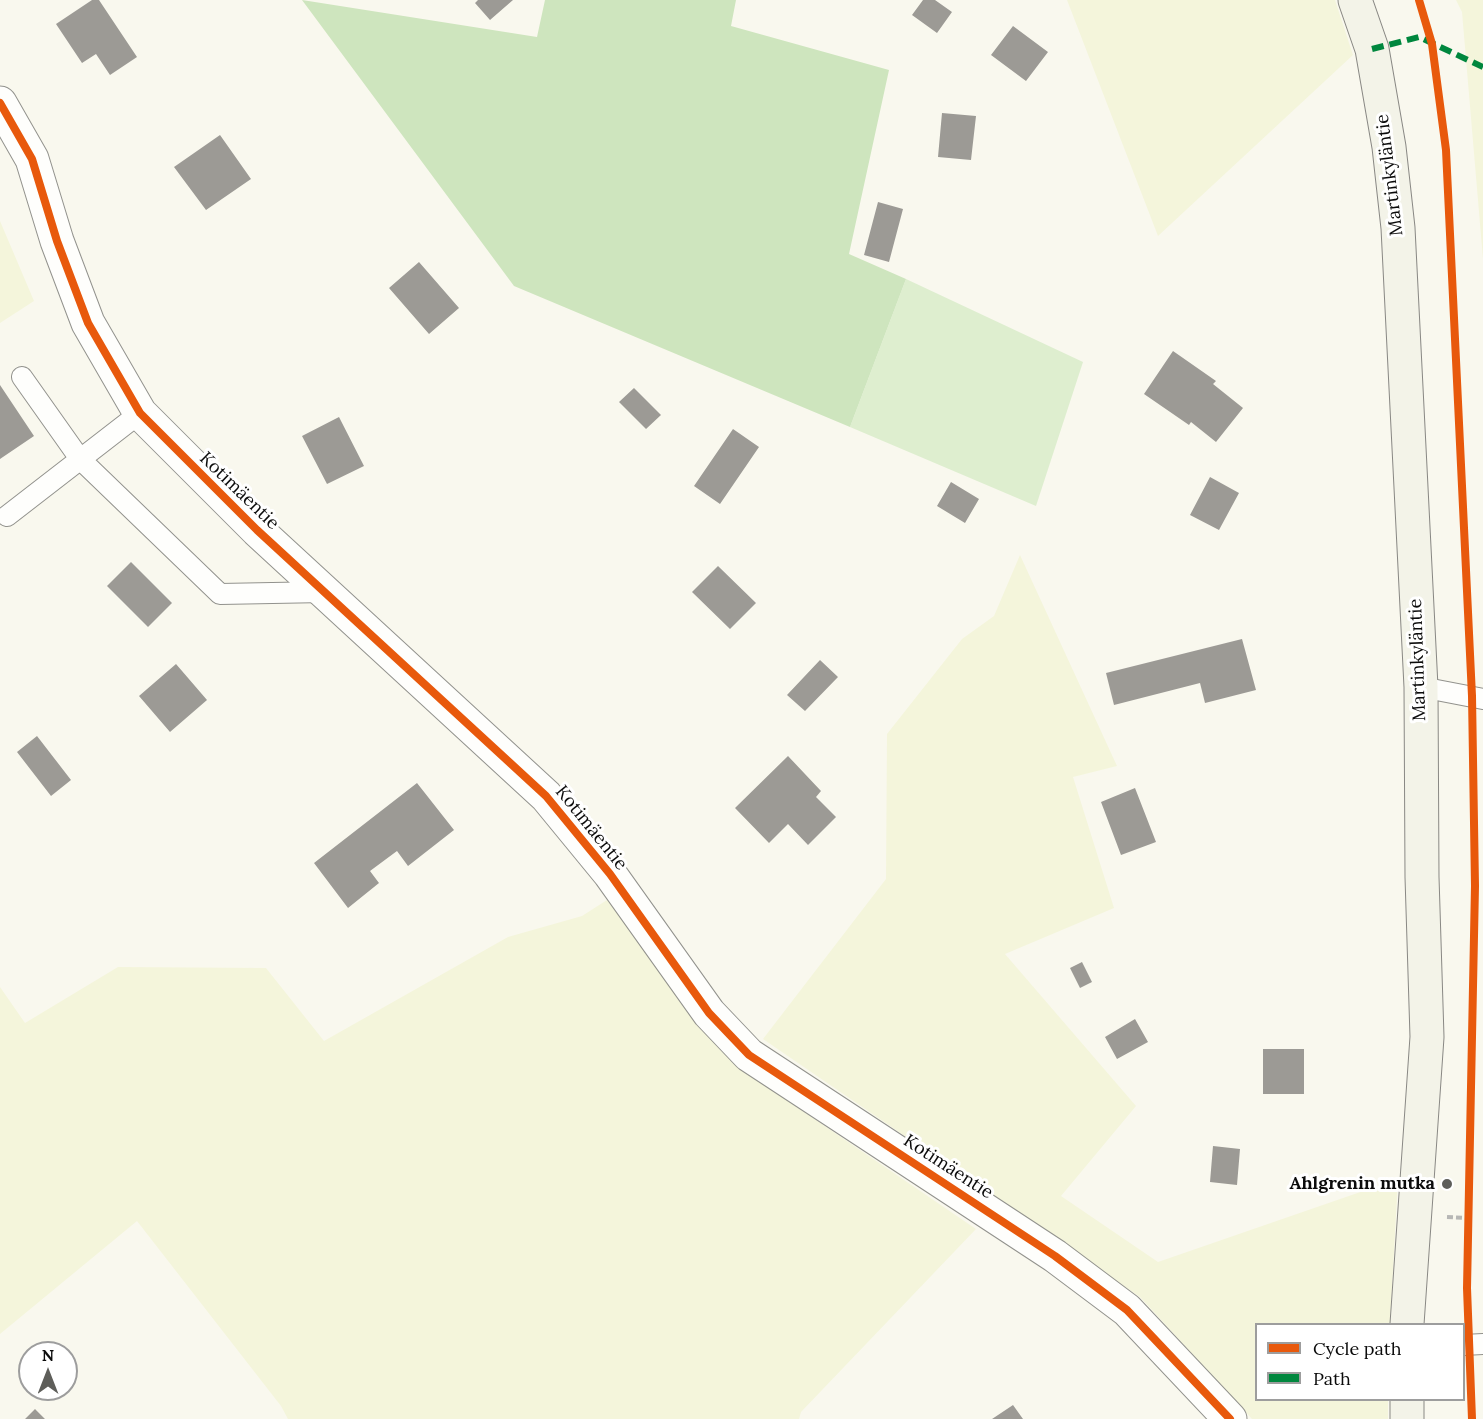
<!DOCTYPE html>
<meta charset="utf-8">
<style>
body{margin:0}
#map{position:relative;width:1483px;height:1419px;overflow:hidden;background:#f9f8ee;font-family:Lora,serif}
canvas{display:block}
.legend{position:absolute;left:1255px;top:1323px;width:210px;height:78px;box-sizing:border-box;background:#fff;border:2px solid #9d9d9d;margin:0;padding:8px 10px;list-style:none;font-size:18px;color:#0b0b0b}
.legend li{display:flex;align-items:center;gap:12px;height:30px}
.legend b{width:30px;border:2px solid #9d9d9d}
.north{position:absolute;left:18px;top:1341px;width:60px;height:60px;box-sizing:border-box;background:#fff;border:2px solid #9d9d9d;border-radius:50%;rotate:0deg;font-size:16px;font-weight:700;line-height:24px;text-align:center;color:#0b0b0b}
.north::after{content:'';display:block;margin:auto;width:21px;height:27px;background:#5e5e5a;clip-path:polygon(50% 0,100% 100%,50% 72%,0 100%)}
</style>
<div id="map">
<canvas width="1483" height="1419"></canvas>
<ul class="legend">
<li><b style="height:8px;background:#e8590c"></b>Cycle path</li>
<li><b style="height:8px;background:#00873e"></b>Path</li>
</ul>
<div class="north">N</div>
</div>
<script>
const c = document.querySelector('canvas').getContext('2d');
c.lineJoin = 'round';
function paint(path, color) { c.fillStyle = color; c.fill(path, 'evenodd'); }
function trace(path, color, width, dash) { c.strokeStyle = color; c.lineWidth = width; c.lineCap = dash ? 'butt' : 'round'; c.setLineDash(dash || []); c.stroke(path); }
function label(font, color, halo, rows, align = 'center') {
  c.font = font + ' Lora,serif'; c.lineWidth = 6; c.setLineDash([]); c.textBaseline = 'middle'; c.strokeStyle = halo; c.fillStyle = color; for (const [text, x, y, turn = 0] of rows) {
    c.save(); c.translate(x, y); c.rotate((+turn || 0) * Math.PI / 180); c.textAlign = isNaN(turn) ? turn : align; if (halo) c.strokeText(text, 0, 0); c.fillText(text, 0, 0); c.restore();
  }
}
const farmland = new Path2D(`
 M1067,0H1335L1353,55L1158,236Z
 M1456,0H1483V259L1462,12Z
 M0,221L34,301L0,323Z
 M1020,555L1117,766L1073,777L1114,908L1005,954L1136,1106L1061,1196L1158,1262L1398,1179L1390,1324H1256V1400H1388V1419H1252L1140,1297L763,1039L886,879L887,734L962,639L994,616Z
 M607,900L738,1067L976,1229L801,1412L799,1419H288L281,1406L137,1221L0,1334V987L25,1023L118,967L266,968L324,1041L508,937L582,916Z`);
const green = new Path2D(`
 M906,279L1083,362L1036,506L850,427Z`);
const forest = new Path2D(`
 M302,0L537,37L545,0H736L731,26L889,70L849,254L906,279L850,427L514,286Z`);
const building = new Path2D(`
 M92,0H99L137,57L110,75L96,54L82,63L56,24Z
 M478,0H513L490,20L475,3Z
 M923,0H935L952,12L937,33L912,15Z
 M1013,26L1048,52L1026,81L991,55Z
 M942,113L976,116L971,160L938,157Z
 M220,135L251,179L206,210L174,167Z
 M878,202L903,209L889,262L864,255Z
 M419,262L459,308L429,334L389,288Z
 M1173,351L1216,381L1213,384L1243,408L1216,442L1191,422L1189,425L1144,394Z
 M0,385L34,436L0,459Z
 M634,388L661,415L646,429L619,402Z
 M339,417L364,466L327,484L302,436Z
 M733,429L759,447L720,504L694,486Z
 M1210,477L1239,493L1219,530L1190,515Z
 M951,482L979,499L965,523L937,506Z
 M131,562L172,603L148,627L107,586Z
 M718,566L756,603L730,629L692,592Z
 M1242,639L1256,690L1205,703L1200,683L1114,705L1106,673Z
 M820,660L838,677L805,711L787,695Z
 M176,664L207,700L170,732L139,696Z
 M37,736L71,780L51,796L17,752Z
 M788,756L821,791L816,797L836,817L808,845L788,824L769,843L735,808Z
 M417,783L454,830L408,866L397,851L370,871L379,883L348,908L314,863Z
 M1135,788L1156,842L1121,855L1101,802Z
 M1082,962L1092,982L1080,988L1070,968Z
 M1135,1019L1148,1042L1117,1059L1105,1037Z
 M1263,1049H1304V1094H1263Z
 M1213,1146L1240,1149L1237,1185L1210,1182Z
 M1013,1405L1023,1419H992Z
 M35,1409L45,1419H25Z`);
const path = new Path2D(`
 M1447,1217L1467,1218`);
const lane = new Path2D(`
 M22,377L80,459L220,594L325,592
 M7,516L140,413
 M1421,687L1483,699
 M1464,1345L1483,1344`);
const street = new Path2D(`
 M0,103L32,159L57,241L88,323L140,413L257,530L546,796L610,874L709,1013L749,1055L1055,1256L1127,1310L1230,1419`);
const secondary = new Path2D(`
 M1355,0L1372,49L1389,147L1398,228L1421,687L1422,877L1427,1037L1407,1324
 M1407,1400V1419`);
const quiet = new Path2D(`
 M1372,49L1419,37L1483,67`);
const cycleway = new Path2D(`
 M1419,0L1432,44L1446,150L1472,696L1475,886L1467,1288L1472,1419
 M0,103L32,159L57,241L88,323L140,413L257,530L546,796L610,874L709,1013L749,1055L1055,1256L1127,1310L1230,1419`);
const markers = [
 [1447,1184,6,"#5e5e5a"]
];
const streetNames = [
 ["Martinkyläntie",1390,175,-97],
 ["Kotimäentie",239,491,44],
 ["Martinkyläntie",1418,660,-92],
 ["Kotimäentie",591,828,51],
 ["Kotimäentie",948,1167,33]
];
const poiNames = [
 ["Ahlgrenin mutka",1435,1184]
];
paint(farmland, '#f4f5db');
paint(green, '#deeecf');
paint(forest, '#cee5be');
paint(building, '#9c9a95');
trace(lane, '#92928d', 22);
trace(street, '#92928d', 35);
trace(secondary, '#898884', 35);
trace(path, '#b7b7b5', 4, [6, 3]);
trace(lane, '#fefefc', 20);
trace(street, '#fefefc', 33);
trace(secondary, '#f3f3e8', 33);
trace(quiet, '#00873e', 6, [12, 6]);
trace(cycleway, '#e8590c', 8);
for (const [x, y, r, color] of markers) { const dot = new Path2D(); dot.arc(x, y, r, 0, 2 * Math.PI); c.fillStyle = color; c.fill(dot); trace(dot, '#fff', 2); }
label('18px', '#0b0b0b', '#fff', streetNames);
label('bold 18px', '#0b0b0b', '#fff', poiNames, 'right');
</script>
